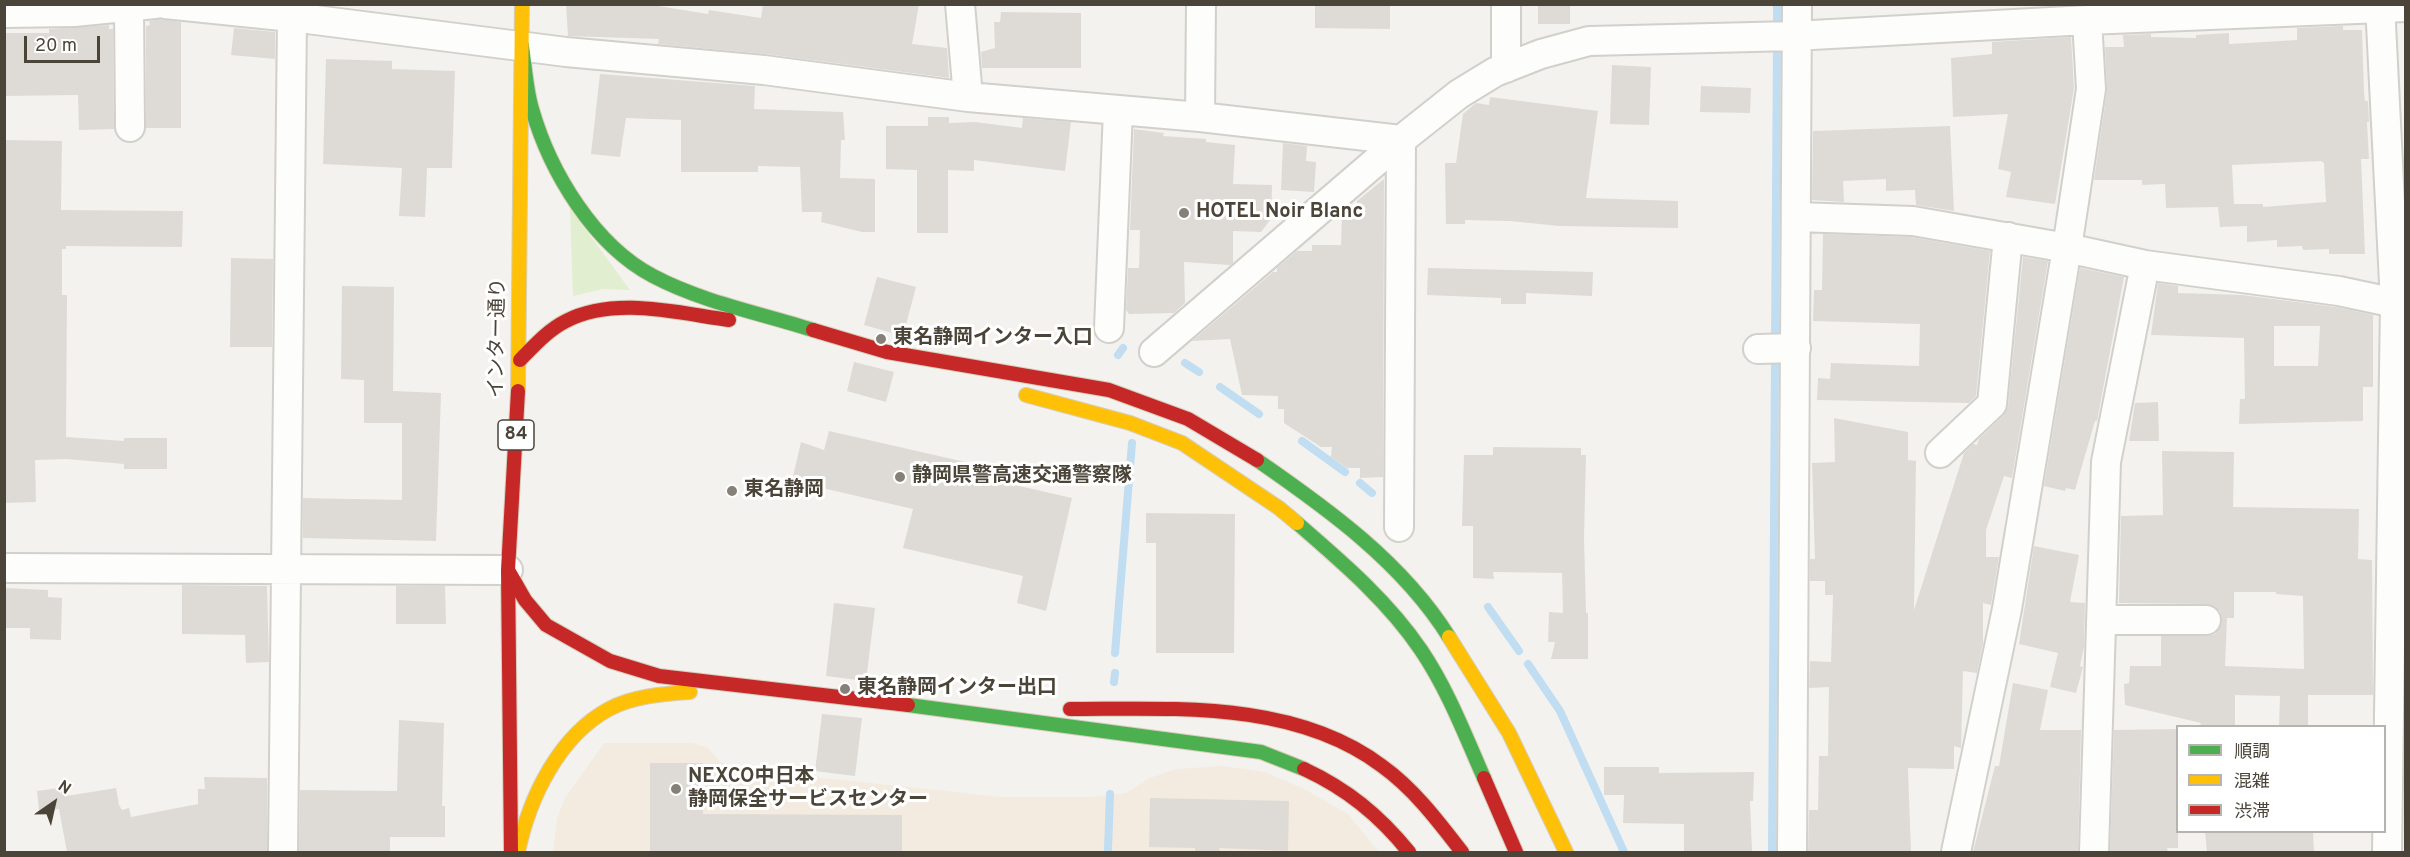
<!DOCTYPE html>
<meta charset="utf-8">
<style>
body{margin:0}
#map{position:relative;width:2410px;height:857px;overflow:hidden;background:#f4f2ee;font-family:Overpass,"Noto Sans JP",sans-serif}
canvas{display:block}
.frame{position:absolute;inset:0;border:6px solid #4b4439;pointer-events:none}
.legend{position:absolute;left:2176px;top:725px;width:210px;height:108px;box-sizing:border-box;background:#fff;border:2px solid #b7b4b0;margin:0;padding:8px 10px;list-style:none;font-size:18px;color:#4b4439}
.legend li{display:flex;align-items:center;gap:12px;height:30px}
.legend b{width:30px;border:2px solid #b7b4b0}
.north{position:absolute;left:24px;top:773px;width:60px;height:60px;-webkit-text-stroke:4px #fff;paint-order:stroke;rotate:34deg;font-size:16px;font-weight:700;line-height:24px;text-align:center;color:#4b4439}
.north::after{content:'';display:block;margin:auto;width:21px;height:27px;background:#4b4439;clip-path:polygon(50% 0,100% 100%,50% 72%,0 100%)}
.scale{position:absolute;left:24px;top:36px;width:76px;height:27px;box-sizing:border-box;border:3px solid #4b4439;border-top:0;padding-left:8px;font-size:18px;line-height:21px;white-space:nowrap;color:#4b4439;-webkit-text-stroke:4px #fff;paint-order:stroke}
</style>
<div id="map">
<canvas width="2410" height="857"></canvas>
<div class="frame"></div>
<ul class="legend">
<li><b style="height:8px;background:#4caf50"></b>順調</li>
<li><b style="height:8px;background:#ffc107"></b>混雑</li>
<li><b style="height:8px;background:#c62828"></b>渋滞</li>
</ul>
<div class="north">N</div>
<div class="scale">20 m</div>
</div>
<script>
const c = document.querySelector('canvas').getContext('2d');
c.lineJoin = 'round';
function paint(path, color) { c.fillStyle = color; c.fill(path, 'evenodd'); }
function trace(path, color, width, dash) { c.strokeStyle = color; c.lineWidth = width; c.lineCap = dash ? 'butt' : 'round'; c.setLineDash(dash || []); c.stroke(path); }
function label(font, color, halo, rows, align = 'center') {
  c.font = font + ' Overpass,"Noto Sans JP",sans-serif'; c.lineWidth = 6; c.setLineDash([]); c.textBaseline = 'middle'; c.strokeStyle = halo; c.fillStyle = color; for (const [text, x, y, turn = 0] of rows) {
    c.save(); c.translate(x, y); c.rotate((+turn || 0) * Math.PI / 180); c.textAlign = isNaN(turn) ? turn : align; if (halo) c.strokeText(text, 0, 0); c.fillText(text, 0, 0); c.restore();
  }
}
const commercial = new Path2D(`
 M604,743H693L708,748L720,762L739,769L1002,797H1088L1126,793L1150,778L1176,769L1223,766L1265,772L1306,790L1348,814L1379,852H553L557,818L565,798Z`);
const green = new Path2D(`
 M570,208L630,290L603,289L573,296Z`);
const stream = new Path2D(`
 M1777,30V4
 M1775,342L1777,42
 M1118,355L1123,348
 M1185,363L1199,372
 M1220,387L1259,414
 M1302,441L1345,472
 M1360,483L1372,493
 M1488,607L1519,651
 M1115,653L1132,443
 M1528,664L1560,711L1624,852
 M1114,682L1115,673
 M1108,849L1110,794
 M1772,852L1775,354`);
const building = new Path2D(`
 M566,4H646L708,14L709,10L761,18L763,4H919L912,44L947,48L949,78L766,54L658,44L659,39L568,36Z
 M1315,4H1390V29L1315,28Z
 M1538,4H1570V24H1538Z
 M1001,12L1081,13V68H982L981,52L995,48L994,22H1000Z
 M160,19L181,22V128H146V26L150,25L149,21Z
 M109,25V29H113L114,129L79,130L78,95L4,96V33H49V29Z
 M2343,26V30H2362L2364,92L2365,101H2368L2369,122H2367L2369,159H2361L2365,254H2329V249L2303,250L2302,246L2277,247V240L2247,242V226L2220,227L2218,207L2166,208L2165,184L2142,185V180H2094L2107,91L2105,47H2124L2123,35L2151,34V37L2196,38V35L2229,33V44L2297,40V28ZM2321,161L2324,163L2326,202L2263,207V204H2234L2232,165Z
 M234,28L275,32V59L231,55Z
 M2071,37L2074,88L2055,204L2006,197L2011,172L1998,169L2008,114L1953,117L1951,58L1992,54V42Z
 M326,59L392,61V69L455,71L452,168H427L425,217L399,216L402,168L323,164Z
 M1612,65L1651,67L1649,125L1610,124Z
 M600,74L755,86L754,109L843,112L845,140H841L840,178L875,179V232H862L821,222L822,212H802L800,167L758,166V172H681V120L626,118L620,157L591,154Z
 M1701,86L1751,88L1750,113L1700,112Z
 M1490,97L1598,111L1586,198L1678,201V228L1559,226L1510,221L1465,220V224H1446L1445,163H1456L1463,114L1476,103L1489,105Z
 M928,117H949V123L975,122L1022,128L1023,118L1071,122L1065,171L974,160V171L948,170V233H917V170L886,169V126H928Z
 M1950,126L1954,211L1916,205L1915,190L1886,191V179L1843,181L1844,202L1812,200L1813,131Z
 M1134,129L1164,133L1163,136L1206,139V142L1235,145L1233,184L1272,185L1271,219L1261,232L1233,231V263L1230,265L1184,262L1185,303L1174,313L1129,314L1126,310L1128,268H1139L1140,230H1130Z
 M4,140L62,141L61,210L183,211L182,247L66,246V249H62V295H67L66,437L124,441V438H167V469H124V464L66,459L35,460L36,502L4,503Z
 M1283,143L1307,146L1306,161L1316,162L1314,192L1281,190Z
 M1384,179L1383,477L1360,478V468H1347L1331,457L1332,447H1321L1284,423V409H1278V396L1242,395L1230,339L1192,341L1273,272H1277V268L1297,251H1312V245H1341L1342,212L1357,211V201Z
 M1823,234L1911,237L1990,251L1976,396L1969,403L1817,400L1818,378L1830,379L1831,363L1919,366L1920,324L1813,321L1814,290H1822Z
 M2023,257L2048,261L2012,478L2004,476L1986,530V557H1999L1991,605L1983,603V643L1977,673L1963,671L1961,748L1954,746V769L1908,768L1911,852H1808L1809,810H1818L1819,756H1828L1829,687L1809,688L1810,661L1831,662L1833,595H1825V581H1810V559H1815L1812,463L1835,462L1834,418L1908,432V460L1916,461L1914,610L1964,453L1973,444L1977,445L1979,439L2003,416L2008,406Z
 M231,258L273,259L272,347H230Z
 M1428,268L1593,272L1592,296L1526,293V304H1501V298L1427,295Z
 M2080,268L2124,277L2097,421H2095L2075,490L2066,488L2065,491L2044,486Z
 M877,277L916,287L903,336L864,325Z
 M2158,283L2178,286V293L2242,295L2336,307L2373,315V387H2363V421L2239,424L2240,399H2245L2244,338L2151,335ZM2274,326H2320L2318,366H2274Z
 M342,286L394,287L393,391L441,393L436,541L303,538V498L402,500V423H364V380L341,379Z
 M854,362L894,372L886,402L847,391Z
 M2158,402L2159,441H2129L2135,403Z
 M829,431L1009,472L1006,483L1072,498L1046,611L1017,603L1023,576L903,548L913,509L792,481L801,442L824,450Z
 M1493,447L1581,448V455H1586L1584,538L1586,613H1588V659H1551L1555,642H1548L1549,612L1563,613L1562,573L1493,572L1494,579L1473,578V526H1462L1464,455H1493Z
 M2162,451L2234,452L2233,507L2359,509L2358,559L2372,560L2373,695H2308V726H2279L2280,696L2235,695V726H2200L2201,723L2125,705L2124,684L2129,683L2130,666H2161V636H2207L2215,634L2222,621L2220,611L2207,604L2119,603L2121,516L2163,515ZM2234,592H2276V594L2303,596L2304,669L2225,666L2227,618H2234Z
 M1146,513L1235,514L1234,653H1156V543H1146Z
 M2034,546L2079,555L2070,602L2085,603L2084,647L2080,666L2083,667L2076,693L2050,687L2058,653L2019,644Z
 M182,585L267,586L269,662L246,663L245,635L182,634Z
 M396,586H445L446,624H396Z
 M4,588L48,590V597L62,598L61,640L30,639V628H4Z
 M834,603L875,608L866,681L826,676Z
 M2013,683L2048,690L2040,730H2081L2078,852H1973L1995,766H1999Z
 M822,714L862,718L855,776L815,771Z
 M399,720L444,723L442,806H445V837H390V852H299L300,790L397,791Z
 M2178,729V848H2167L2168,852H2110L2114,730Z
 M650,763H703V814L902,815V852H650Z
 M1604,767H1659V773L1754,772L1753,801H1750L1752,852H1684V824L1623,823L1624,795H1604Z
 M204,777L267,778V852H67L59,809L39,811L37,791L66,787V796L116,788L119,805L122,810L129,808L131,817L198,804V789H205Z
 M1150,798L1289,801L1288,851L1219,848L1220,852H1195V848L1149,847Z
 M2205,831H2313L2314,852H2207Z`);
const street = new Path2D(`
 M165,4L292,17L566,52L764,70L968,97L1200,117L1401,140L1399,527
 M960,4L968,97
 M2380,4L2395,303L2387,852
 M129,7L130,127
 M4,13L74,12L155,4
 M1506,68V4
 M1200,117L1201,4
 M1797,217L1913,221L2067,248L2145,265L2339,291L2395,303
 M1109,328L1118,110
 M1758,349L1796,348
 M1154,352L1401,140L1459,94L1495,72L1541,54L1589,41L1794,36L2087,20L2406,7
 M1940,453L1992,404L2008,237
 M4,568L508,570
 M2101,620H2206
 M283,852L292,17
 M1792,852L1797,4
 M1956,852L2007,609L2067,248L2091,89L2087,20
 M2094,852L2106,462L2145,265`);
const fast = new Path2D(`
 M522,46C525,67 526,89 532,109C550,172 594,245 653,276C702,302 760,313 813,330
 M1257,460C1328,509 1403,563 1449,637
 M1297,523C1342,562 1388,601 1421,650C1448,690 1465,735 1484,778
 M908,705L1261,752L1304,769`);
const slow = new Path2D(`
 M518,391L522,4
 M1026,395L1130,423L1182,443L1279,508L1297,523
 M1449,637L1509,733L1566,852
 M518,852C529,798 559,736 609,709C634,696 663,694 690,692`);
const jam = new Path2D(`
 M813,330L887,352L1109,390L1188,419L1257,460
 M520,360C534,346 548,330 566,321C615,296 677,313 729,320
 M508,570L525,600L546,625L610,661L659,676L908,705
 M1070,709C1173,709 1294,700 1382,766C1414,789 1438,821 1462,852
 M1304,769C1347,789 1379,815 1409,852
 M1484,778L1516,852
 M511,852L508,570L518,391`);
const markers = [
 [1184,213,6,"#868178"],
 [881,339,6,"#868178"],
 [900,477,6,"#868178"],
 [732,491,6,"#868178"],
 [845,689,6,"#868178"],
 [676,789,6,"#868178"]
];
const shields = [
 [516,435,36]
];
const shieldNames = [
 ["84",516,435]
];
const poiNames = [
 ["HOTEL Noir Blanc",1196,213],
 ["東名静岡インター入口",893,339],
 ["静岡県警高速交通警察隊",912,477],
 ["東名静岡",744,491],
 ["東名静岡インター出口",857,689],
 ["NEXCO中日本",688,778],
 ["静岡保全サービスセンター",688,801]
];
const streetNames = [
 ["インター通り",499,338,-89]
];
paint(commercial, '#f3ebdf');
paint(green, '#e1eecf');
trace(stream, '#c0ddf1', 8);
paint(building, '#dedbd6');
trace(street, '#d2d0cb', 32);
trace(fast, '#d6cebb', 16);
trace(slow, '#d6cebb', 16);
trace(jam, '#d6cebb', 16);
trace(street, '#fdfdfc', 28);
trace(fast, '#4caf50', 14);
trace(slow, '#ffc107', 14);
trace(jam, '#c62828', 14);
for (const [x, y, r, color] of markers) { const dot = new Path2D(); dot.arc(x, y, r, 0, 2 * Math.PI); c.fillStyle = color; c.fill(dot); trace(dot, '#fff', 2); }
for (const [x, y, w] of shields) { const box = new Path2D(); box.roundRect(x - w / 2, y - 15, w, 30, 4.5); c.fillStyle = '#fff'; c.fill(box); trace(box, '#4b4439', 1.5); }
label('bold 18px', '#4b4439', null, shieldNames);
label('bold 20px', '#4b4439', '#fff', poiNames, 'left');
label('20px', '#4b4439', '#fff', streetNames);
</script>
